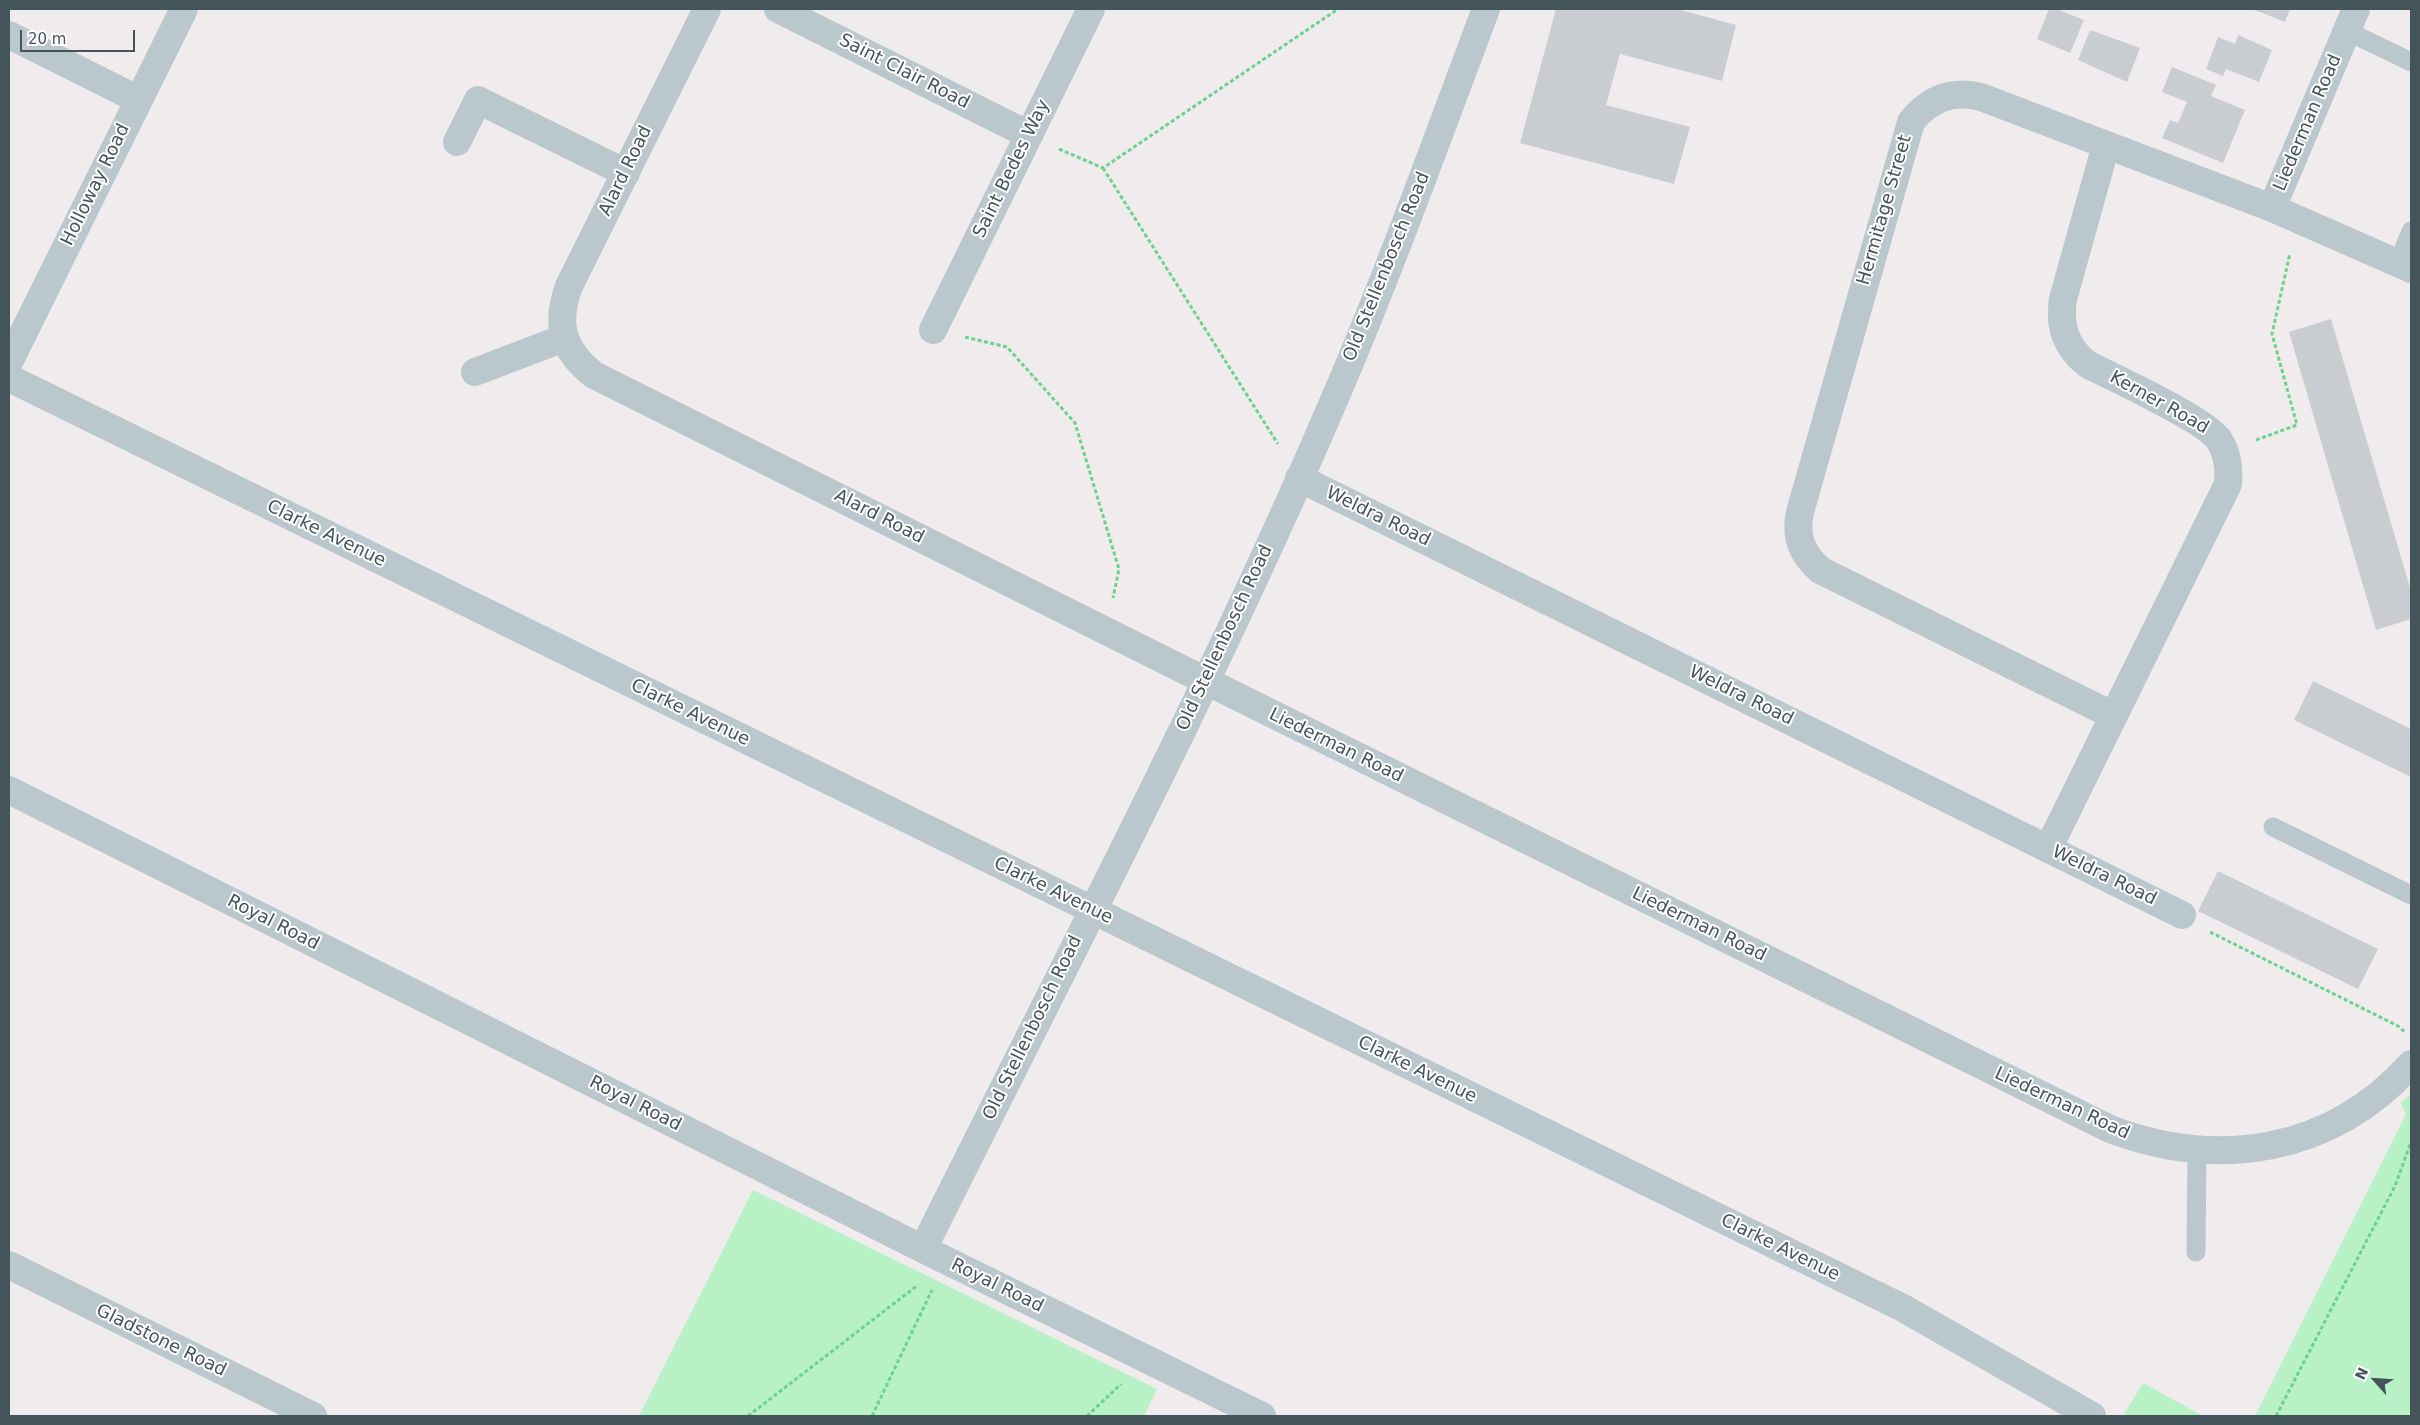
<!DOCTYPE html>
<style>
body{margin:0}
#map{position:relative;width:2420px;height:1425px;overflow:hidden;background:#f0eced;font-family:"DejaVu Sans",sans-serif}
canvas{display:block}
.frame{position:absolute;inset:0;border:10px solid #44545b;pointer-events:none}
.north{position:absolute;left:2350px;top:1355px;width:50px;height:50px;-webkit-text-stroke:4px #fff;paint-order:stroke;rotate:296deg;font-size:14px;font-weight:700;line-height:20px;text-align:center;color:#44545b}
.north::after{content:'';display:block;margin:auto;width:18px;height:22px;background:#44545b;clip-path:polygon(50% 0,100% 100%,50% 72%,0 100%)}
.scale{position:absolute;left:20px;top:30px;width:115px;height:22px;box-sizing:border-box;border:2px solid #44545b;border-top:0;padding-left:6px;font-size:15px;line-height:18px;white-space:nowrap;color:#44545b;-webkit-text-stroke:4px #fff;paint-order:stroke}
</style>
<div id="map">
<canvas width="2420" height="1425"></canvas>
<div class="frame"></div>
<div class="north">N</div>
<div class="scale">20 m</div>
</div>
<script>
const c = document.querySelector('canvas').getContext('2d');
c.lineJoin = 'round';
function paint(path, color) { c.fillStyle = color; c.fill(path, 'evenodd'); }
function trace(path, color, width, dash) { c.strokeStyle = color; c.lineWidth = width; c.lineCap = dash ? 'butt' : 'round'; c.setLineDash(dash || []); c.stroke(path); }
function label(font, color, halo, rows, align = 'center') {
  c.font = font + ' "DejaVu Sans",sans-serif'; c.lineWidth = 4; c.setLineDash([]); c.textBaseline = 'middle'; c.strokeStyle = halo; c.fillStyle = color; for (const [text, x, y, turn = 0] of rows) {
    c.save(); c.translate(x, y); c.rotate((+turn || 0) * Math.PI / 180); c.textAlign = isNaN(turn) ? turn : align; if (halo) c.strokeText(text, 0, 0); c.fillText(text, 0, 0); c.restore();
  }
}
const green = new Path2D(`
 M2411,1093V1416H2255L2406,1114L2401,1103Z
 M753,1190L1157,1389L1144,1416H639Z
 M2143,1383L2203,1416H2123Z`);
const building = new Path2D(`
 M1556,9H1677L1736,25L1722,81L1620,54L1606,105L1690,127L1674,184L1520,143Z
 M2049,9H2057L2084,20L2070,53L2037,39Z
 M2252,9H2290L2285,22Z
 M2090,30L2140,48L2127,82L2078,60Z
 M2238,35L2272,50L2259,82L2226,69L2223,76L2206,69L2218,37L2235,44Z
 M2172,67L2216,85L2211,96L2245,110L2223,163L2162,138L2170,120L2178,123L2187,102L2162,92Z
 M2331,319L2411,591V619L2376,630L2289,332Z
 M2313,681L2411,729V777L2294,720Z
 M2218,871L2378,949L2358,989L2198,911Z`);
const path = new Path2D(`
 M1059,149L1103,168L1338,9
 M1103,168L1278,444
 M965,337L1007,347L1075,423L1119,569L1113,598
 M2256,440L2297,425L2272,334L2290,253
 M2210,932L2398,1026L2405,1032
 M748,1416L918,1285
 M872,1416L932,1290
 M1087,1416L1121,1384
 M2276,1416L2395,1186L2411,1142`);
const lane = new Path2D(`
 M2347,31L2411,62
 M2398,263L2411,231
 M2273,827L2411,895
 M2196,1252L2197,1151`);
const street = new Path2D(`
 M707,9L569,286C555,324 562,350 594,375L1206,681L2110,1129C2218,1170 2331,1153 2411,1064
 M778,9L1029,135
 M9,35L139,100
 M457,142L478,100L626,173
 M2272,208L2356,9
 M933,330L1091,9
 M9,362L184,9
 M475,372L564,338
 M9,378L1903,1308L2092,1416
 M1299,478L2182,915
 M2114,716L1820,570C1801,553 1795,536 1800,512L1911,122C1930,98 1952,90 1981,97L2272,208L2411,269
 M9,790L923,1249L1262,1416
 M2048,849L2228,484C2229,468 2228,454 2219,440C2205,419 2114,378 2087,364C2065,346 2059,326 2063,299L2106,145
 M923,1249C1063,967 1211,688 1335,398C1390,270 1437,139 1486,9
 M9,1265L313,1416`);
const streetNames = [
 ["Saint Clair Road",904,72,27],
 ["Liederman Road",2308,123,-67],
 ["Saint Bedes Way",1012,169,-64],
 ["Alard Road",626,171,-64],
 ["Holloway Road",96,185,-64],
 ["Hermitage Street",1885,210,-74],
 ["Old Stellenbosch Road",1387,267,-68],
 ["Kerner Road",2159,403,29],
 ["Alard Road",879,517,27],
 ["Weldra Road",1378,517,26],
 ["Clarke Avenue",326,534,26],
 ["Old Stellenbosch Road",1225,638,-65],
 ["Weldra Road",1741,696,26],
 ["Clarke Avenue",690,713,26],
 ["Liederman Road",1336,746,26],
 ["Weldra Road",2104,876,26],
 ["Clarke Avenue",1053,891,26],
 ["Royal Road",273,923,27],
 ["Liederman Road",1699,925,26],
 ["Old Stellenbosch Road",1033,1028,-64],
 ["Clarke Avenue",1417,1070,26],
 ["Royal Road",635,1104,27],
 ["Liederman Road",2062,1104,25],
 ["Clarke Avenue",1780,1248,26],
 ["Royal Road",997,1286,26],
 ["Gladstone Road",161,1341,26]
];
paint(green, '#b7f1c5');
paint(building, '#c9cdd2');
trace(path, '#6dd191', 3, [4, 2.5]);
trace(lane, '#bac7cd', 19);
trace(street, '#bac7cd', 28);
label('18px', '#44545b', '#fff', streetNames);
</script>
